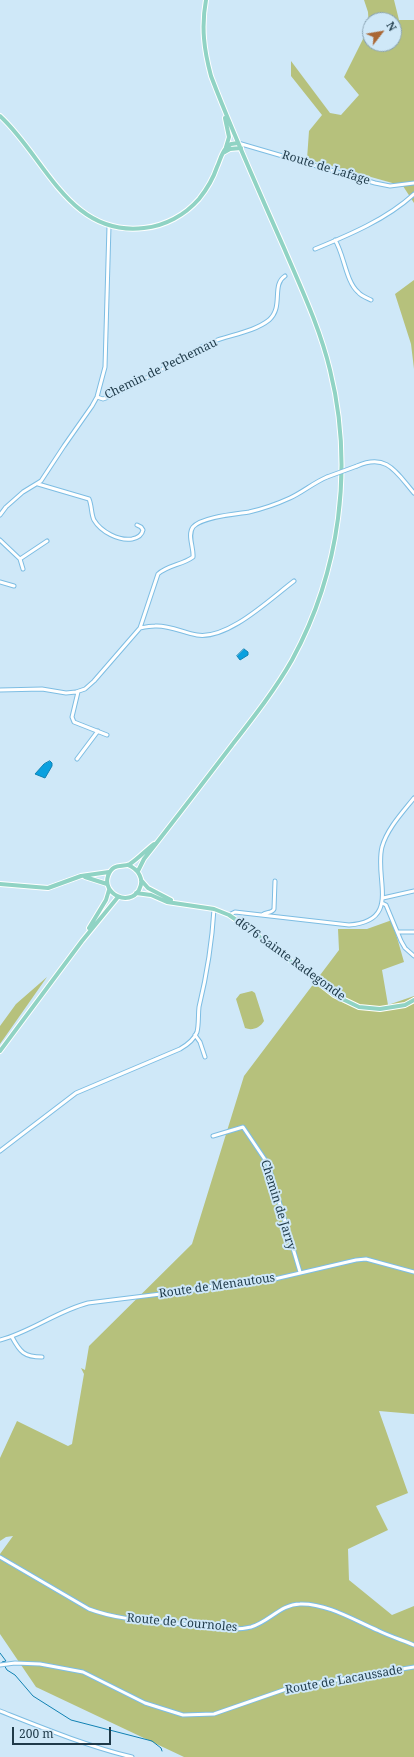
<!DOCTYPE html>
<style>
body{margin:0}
#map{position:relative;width:414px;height:1757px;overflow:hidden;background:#cfe8f8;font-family:"Noto Serif",serif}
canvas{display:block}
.north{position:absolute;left:362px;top:12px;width:40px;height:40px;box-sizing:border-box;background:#cfe8f8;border:1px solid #89a2b2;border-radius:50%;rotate:59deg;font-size:11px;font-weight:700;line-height:16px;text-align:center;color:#1f3a49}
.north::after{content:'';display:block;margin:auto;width:14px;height:18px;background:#aa6735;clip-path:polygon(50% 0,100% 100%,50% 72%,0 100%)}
.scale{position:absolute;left:12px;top:1727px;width:99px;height:18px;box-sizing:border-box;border:2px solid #1f3a49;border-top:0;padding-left:5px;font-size:12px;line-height:14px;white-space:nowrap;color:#1f3a49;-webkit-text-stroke:3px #cfe8f8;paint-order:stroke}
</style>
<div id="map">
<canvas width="414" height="1757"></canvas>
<div class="north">N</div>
<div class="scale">200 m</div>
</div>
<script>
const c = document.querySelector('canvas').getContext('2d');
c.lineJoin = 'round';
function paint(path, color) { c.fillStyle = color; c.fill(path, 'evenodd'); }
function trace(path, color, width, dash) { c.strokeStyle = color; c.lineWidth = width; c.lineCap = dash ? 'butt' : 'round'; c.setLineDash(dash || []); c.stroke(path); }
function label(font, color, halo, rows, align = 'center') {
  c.font = font + ' "Noto Serif",serif'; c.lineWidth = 4; c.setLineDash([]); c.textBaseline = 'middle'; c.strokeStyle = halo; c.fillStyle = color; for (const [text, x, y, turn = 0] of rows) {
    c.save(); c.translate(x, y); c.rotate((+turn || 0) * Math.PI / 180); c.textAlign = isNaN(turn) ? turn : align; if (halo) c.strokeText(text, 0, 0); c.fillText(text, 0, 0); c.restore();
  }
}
const green = new Path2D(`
 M364,0H394L399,20H414V203L403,186L307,159L309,131L322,115L291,76V61L330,113L341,115L359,95L344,77L369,27L368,12ZM370,20H394V44H370Z
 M414,280V369L411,344L395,294Z
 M392,920L404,962L382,970L388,1005L414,996V1414L379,1411L408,1493L376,1506L388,1530L348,1549L349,1580L392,1615L414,1606V1757H184L36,1687L0,1634V1554L13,1536L6,1537L0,1541V1458L17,1421L68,1446L72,1444L84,1374L81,1368L85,1370L89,1346L192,1244L244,1076L339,950L338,929H367Z
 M47,977L0,1044V1026L16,1004Z
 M252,991L255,993L264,1021C260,1028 252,1031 245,1028L236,999L240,994Z`);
const water = new Path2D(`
 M244,649L248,652V655L240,660L237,656Z
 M50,761L52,763V766L45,778L35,774L44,764Z`);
const stream = new Path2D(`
 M0,1653L6,1661L2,1662V1663
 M4,1665L7,1670L15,1675L33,1696L71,1720L152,1741L161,1748L162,1751`);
const minor = new Path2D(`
 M238,143L375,183L390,186L414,183
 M335,240C344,254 346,282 358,292C361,296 367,298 371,300
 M315,249C349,235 387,219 414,194
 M97,397L103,399L109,397C123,390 137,384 150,376C171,365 190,351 212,342C229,335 254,332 269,320C284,307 271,285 285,276
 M357,466C387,453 396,472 414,493
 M38,484L89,499C92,506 91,514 94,520C101,532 119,541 132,539C137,538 142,535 143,530L141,527L137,525
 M0,515L6,507L23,492L41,481L64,446L92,406L97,397L105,367L109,226
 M0,540L20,559L23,569
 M20,559L47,541
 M0,582L14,586
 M140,628C145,627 150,626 155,626C169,625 184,633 197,635C228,640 270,599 294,581
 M0,690L42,689L66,693L76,692L85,689L94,681L140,628L158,574C168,565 182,565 193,557C194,548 187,535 193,527C201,517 236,514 249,512C262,509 277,504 290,498C303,492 313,483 327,477
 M78,692L72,717L74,722L107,735
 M77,759L98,731
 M383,898L414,891
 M382,903L386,905L401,941L405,948L414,956
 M229,915L235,912L349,925C402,921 374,879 382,847C387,829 402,813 414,798
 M262,915C266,911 272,914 274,909L275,881
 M398,932H414
 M195,1035L200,1042L205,1057
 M213,1136L243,1127L268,1164L300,1272
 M0,1151L76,1093L180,1049C187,1045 194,1040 197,1032C199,1024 198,1015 199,1007C207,974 212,943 214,909
 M12,1337C20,1352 24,1357 42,1357
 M0,1340C31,1332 57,1311 88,1303L193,1290L231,1282L266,1281L356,1260L366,1259L414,1272
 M0,1557L89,1609C118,1620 151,1621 182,1624C203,1626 231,1632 251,1627C269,1622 281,1604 300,1604C326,1603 354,1620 377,1630C389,1636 402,1640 414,1645
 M0,1665L15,1663L40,1664L83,1672L145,1703L183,1715L214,1714L289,1688L414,1667
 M0,1711C43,1728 87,1746 132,1757`);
const major = new Path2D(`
 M0,116C45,157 69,237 144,228C165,226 185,215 199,199C207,189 213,179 217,167C220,161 221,154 226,148L231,144L238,143
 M225,118L229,137L226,147
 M223,153L230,149L241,148
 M128,865C138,869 145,879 139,890C129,907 102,894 108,876C113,862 122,868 130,864C139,858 146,850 154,844
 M138,871L144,859C174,821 203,783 232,745C253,718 275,690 292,660C340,572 354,467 330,370C320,328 301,288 284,248C259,191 233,134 211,76C204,50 201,27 206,0
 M85,877L107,884
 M141,880L148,888L171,900
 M0,884L48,888L81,876L109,872
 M136,893L151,895L167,902L214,909L229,915L251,930L334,995L359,1007L380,1009L405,1005L414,1000
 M89,928L106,900L109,890
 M0,1051L82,941L118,897`);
const minorBridge = new Path2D(`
 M327,477L357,466`);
const streetNames = [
 ["Route de Lafage",326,168,17],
 ["Chemin de Pechemau",161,369,-26],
 ["d676 Sainte Radegonde",290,959,36],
 ["Chemin de Jarry",278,1205,73],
 ["Route de Menautous",217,1286,-8],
 ["Route de Cournoles",182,1623,5],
 ["Route de Lacaussade",344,1680,-10]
];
paint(green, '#b6c17c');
paint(water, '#0aa0df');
trace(water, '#1081b2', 1);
trace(stream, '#1081b2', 1);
trace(minor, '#7dbde3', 5);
trace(major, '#fff', 6);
trace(minor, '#fff', 3);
trace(major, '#90d3c4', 4);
trace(minorBridge, '#7dbde3', 5, []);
trace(minorBridge, '#fff', 3);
label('12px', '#1f3a49', '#cfe8f8', streetNames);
</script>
